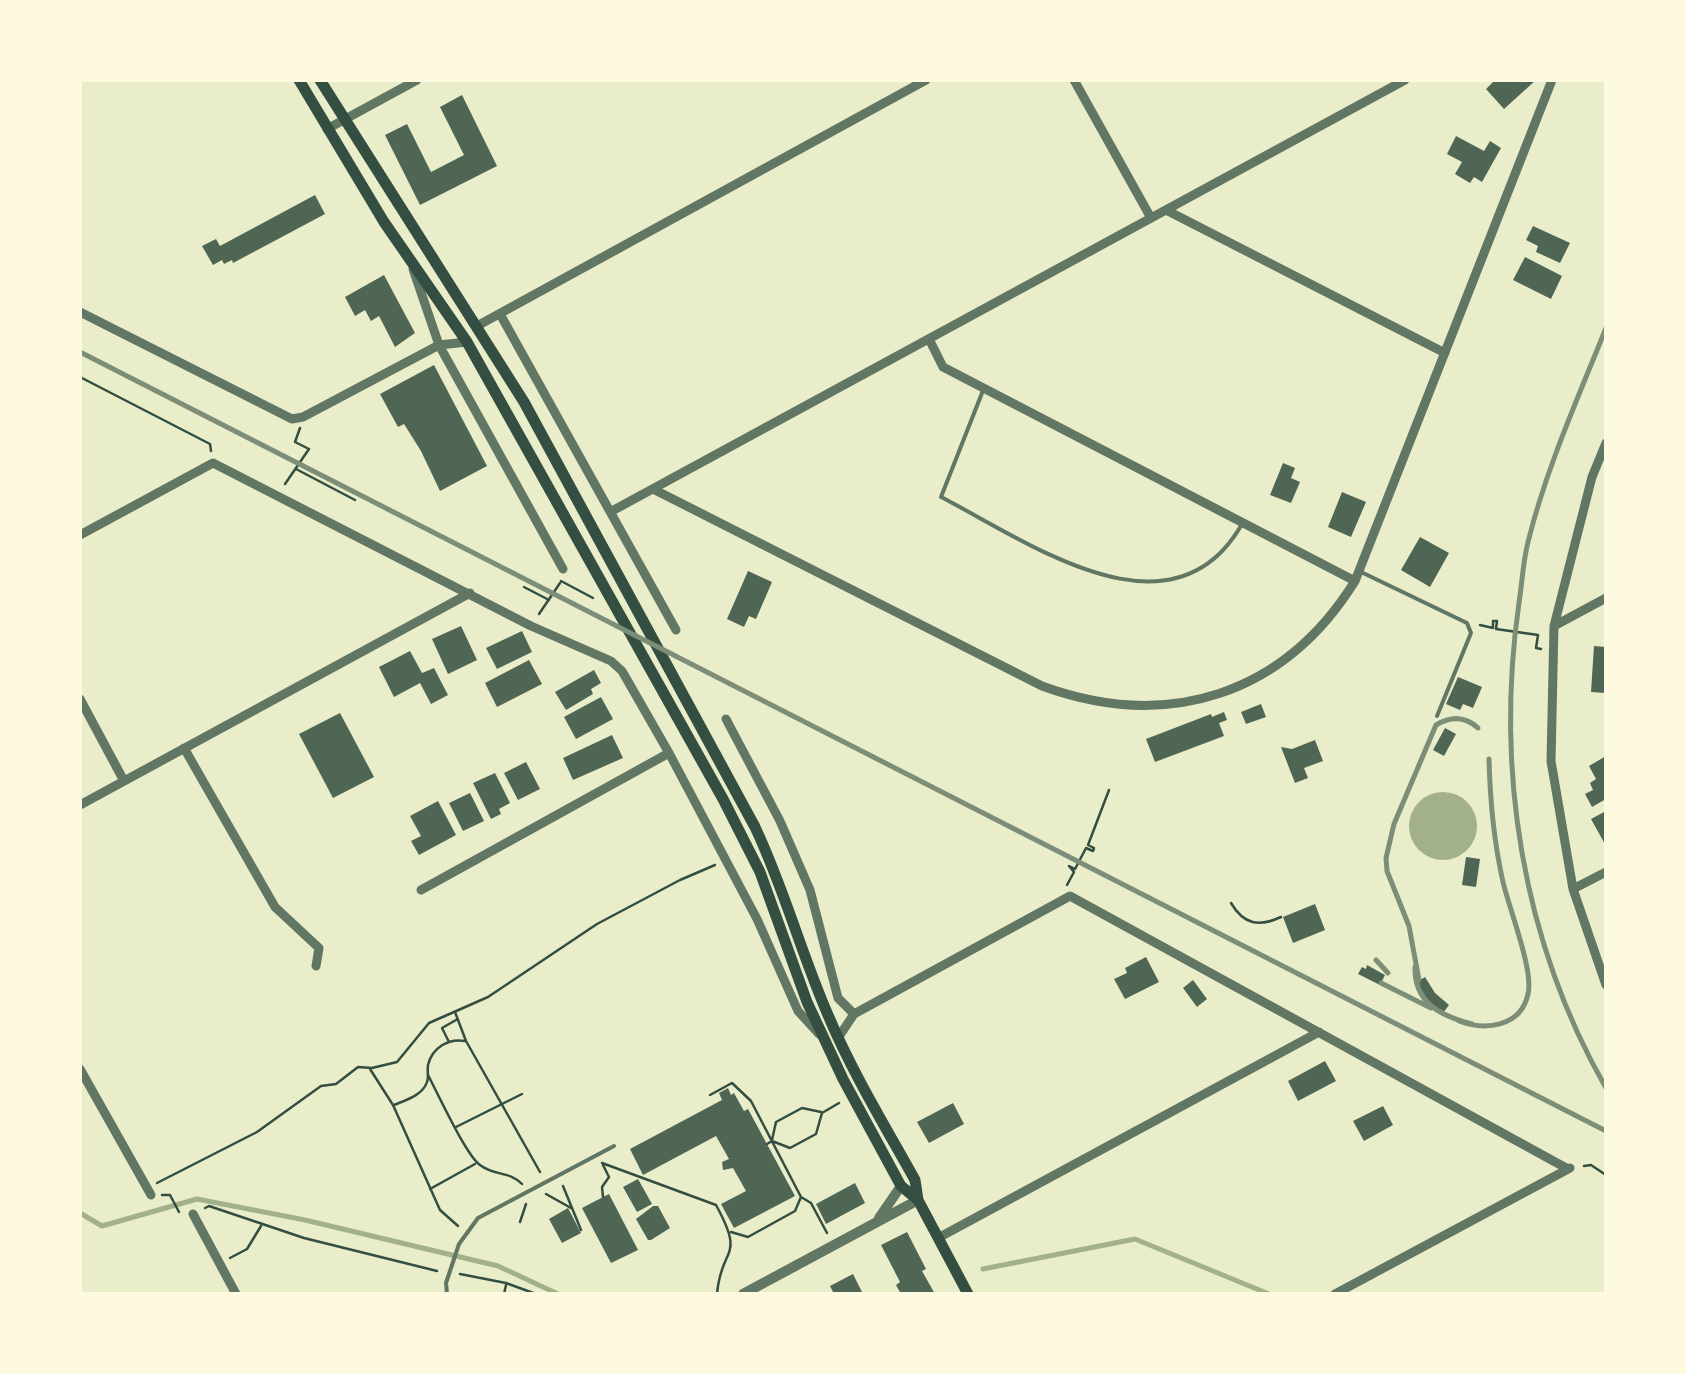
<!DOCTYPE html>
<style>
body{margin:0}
#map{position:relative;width:1686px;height:1374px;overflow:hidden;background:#e9edc9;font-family:"Zilla Slab",serif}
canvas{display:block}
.frame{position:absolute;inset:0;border:82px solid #fefae0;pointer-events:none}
</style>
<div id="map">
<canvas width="1686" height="1374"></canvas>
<div class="frame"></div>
</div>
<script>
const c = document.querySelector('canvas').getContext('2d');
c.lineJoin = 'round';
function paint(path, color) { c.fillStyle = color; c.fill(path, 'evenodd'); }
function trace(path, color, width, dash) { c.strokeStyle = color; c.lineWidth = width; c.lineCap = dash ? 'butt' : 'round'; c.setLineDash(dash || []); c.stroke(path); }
const water = new Path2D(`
 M1409 826a34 34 0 1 1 68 0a34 34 0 1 1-68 0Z`);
const stream = new Path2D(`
 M80,1213L102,1226L197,1199L305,1220L498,1266L558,1294
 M983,1269L1135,1239L1269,1294`);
const building = new Path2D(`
 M1495,80H1536L1504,109L1486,89Z
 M462,95L497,166L420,205L385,135L407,124L431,172L464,155L440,107Z
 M1456,136L1484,151L1490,141L1501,148L1482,182L1474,177L1470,183L1455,174L1462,162L1447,154Z
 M315,195L325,214L233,263L232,260L224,264L222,260L213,265L202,246L216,239L220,246Z
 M1533,226L1570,243L1560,263L1536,252L1538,246L1526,240Z
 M1525,257L1562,276L1551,299L1513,280Z
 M384,275L415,333L395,347L379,316L371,321L365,310L355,316L345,297Z
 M434,365L487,466L440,491L421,451L404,424L398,427L380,394Z
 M1283,463L1295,468L1291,478L1300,482L1291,503L1270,495Z
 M1342,492L1366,502L1351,537L1328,527Z
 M1420,537L1449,553L1430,587L1401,570Z
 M748,571L772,582L756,619L749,616L744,627L727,619Z
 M461,626L477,660L448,674L432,639Z
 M522,631L532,652L497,669L486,648Z
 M1594,646L1606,647V693L1591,692Z
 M410,651L422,673L434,668L448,695L431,704L420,683L394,697L379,667Z
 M529,660L542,684L497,707L485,683Z
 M594,670L601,683L591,689L593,694L566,710L555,692Z
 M1458,677L1482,687L1473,708L1463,704L1460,710L1446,704Z
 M601,697L613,719L576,739L564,717Z
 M1261,704L1266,717L1246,724L1241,712Z
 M1224,712L1227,720L1219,723L1224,736L1155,762L1146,739L1211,714L1212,717Z
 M340,713L374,777L333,798L299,734Z
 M1445,728L1456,734L1444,756L1433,750Z
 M612,735L623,758L573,780L563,758Z
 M1315,740L1323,761L1304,768L1308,778L1295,783L1281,747L1292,749Z
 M1606,756V799L1592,807L1585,794L1593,790L1590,783L1596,779L1589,766Z
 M526,762L540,789L518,800L504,773Z
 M495,773L510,803L499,809L501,814L491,819L473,783Z
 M470,793L484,821L463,831L449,803Z
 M438,801L456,835L419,855L411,841L421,836L410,816Z
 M1606,811V846L1591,819Z
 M1466,857L1480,859L1476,887L1462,885Z
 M1315,904L1325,930L1293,943L1283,917Z
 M1146,957L1159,982L1125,999L1114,979L1127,973L1125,968Z
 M1367,965L1385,975L1380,985L1358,974L1362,967L1366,969Z
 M1425,977L1435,993L1449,1005L1443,1013L1425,999L1417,982Z
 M1193,980L1207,999L1197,1007L1183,988Z
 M1325,1061L1336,1081L1298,1101L1288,1081Z
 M728,1088L731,1095L734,1093L744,1111L748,1109L795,1196L734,1228L721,1204L746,1191L733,1168L723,1170L722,1162L729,1159L716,1136L643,1175L630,1149L722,1100L719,1093Z
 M953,1103L964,1124L929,1143L917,1122Z
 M1383,1106L1393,1125L1364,1141L1353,1121Z
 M638,1179L652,1204L637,1212L623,1187Z
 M855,1183L865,1203L826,1224L816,1204Z
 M609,1194L638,1250L611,1263L582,1208Z
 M653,1206H658L670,1228L651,1240H648L636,1219Z
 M568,1208L581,1233L562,1243L549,1219Z
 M907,1232L926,1269L922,1271L935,1294H901L896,1285L900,1282L881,1245Z
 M853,1274L863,1294H834L830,1286Z`);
const path = new Path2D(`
 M80,377L210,444L211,451
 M296,469L355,500
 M285,484L309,449L295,442L300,428
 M561,581L593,598
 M524,587L549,600
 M539,614L560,583
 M1480,625L1493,628V621H1497L1496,629L1538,635L1536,648L1541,649
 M1067,885L1074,872L1069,866L1075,869L1086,848L1093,851L1094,848L1088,845L1109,790
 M1231,903C1244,925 1259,927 1281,917
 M455,1012L466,1041L540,1172
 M449,1042L442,1028L456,1020
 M370,1069L393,1105L440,1210L458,1226
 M428,1075C438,1094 466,1155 480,1165C494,1176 510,1171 522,1184
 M710,1095L732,1083L751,1101L801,1197L795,1211L748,1237L731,1232
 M394,1105C406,1100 423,1095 427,1082C429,1077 427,1071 428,1065C432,1048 448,1038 465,1041
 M456,1127L522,1094
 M772,1140L776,1122L802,1108L821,1112
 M767,1144L772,1141L790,1148L816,1134L822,1113L839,1103
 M602,1163L716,1205C746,1260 721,1245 717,1294
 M603,1165L609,1177L602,1187L603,1197
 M1584,1166L1591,1165L1606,1175
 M157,1183L257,1132L321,1086L336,1084L358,1067L372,1068L397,1062L429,1023L488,997L597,924L680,880L715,865
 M563,1186L581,1230
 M430,1189L475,1164
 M546,1194L571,1208
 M162,1195H170L179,1212
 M801,1197L811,1203L827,1233
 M205,1208L209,1206L304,1238L437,1271
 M520,1222L526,1204
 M230,1258L247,1249L261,1226
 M460,1274L506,1283L536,1294
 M504,1294L506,1285`);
const service = new Path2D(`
 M984,388L941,497C1027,541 1172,647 1242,524
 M1359,571L1467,623L1471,633L1437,716
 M447,1294L446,1283L459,1244L478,1218L614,1146`);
const minor = new Path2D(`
 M1074,80L1151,218
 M327,129L417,80
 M1166,210L1445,353
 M413,269L439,345L563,569
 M80,312L292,419L303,417L439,345L467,342
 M500,314L676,630
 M477,326L926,80
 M929,339L943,367L1355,581
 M1606,443L1592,477L1554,626L1551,761L1573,889L1606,985
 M653,489L1042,686C1168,732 1284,695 1355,581L1552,80
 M612,511L1405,80
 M80,535L213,463L531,626L611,661L622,671L669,753L757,919L798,1011L819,1034
 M1554,626L1606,598
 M80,699L124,781
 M726,719L780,821L810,890L838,998L854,1014
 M184,748L275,907L319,948L316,966
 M80,805L470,593
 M1573,889L1606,872
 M421,890L669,753
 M838,1038L854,1014L1070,896L1568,1169
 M80,1069L151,1195
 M193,1214L236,1294
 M938,1238L1319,1032
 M1335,1294L1570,1168`);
const tertiary = new Path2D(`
 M879,1218L901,1186
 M743,1294L918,1200`);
const secondary = new Path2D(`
 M299,80L384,222L467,342L723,799L760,872L807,1002L843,1079L901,1186L918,1200
 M320,80L524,402L755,827C784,888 801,953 828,1015C852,1072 885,1126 915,1180L918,1200L968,1294`);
const rail = new Path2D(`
 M1606,328C1578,398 1546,469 1528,542C1523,562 1522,583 1519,603C1495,769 1522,941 1606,1088
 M80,352L1606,1131
 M1376,960L1388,973
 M1415,967C1414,1003 1441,1016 1472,1024
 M1419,980L1409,926L1387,871L1386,858L1394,824L1436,725C1451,716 1465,716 1478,728
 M1381,983L1431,1008
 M1459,1021C1485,1031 1521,1027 1528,994C1534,971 1509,908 1503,882C1494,842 1490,799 1489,759`);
paint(water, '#a3b18a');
trace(stream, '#a3b18a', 5);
paint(building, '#4f6655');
trace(path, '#344e41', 2.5);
trace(service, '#617663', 4);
trace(minor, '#617663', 9);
trace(tertiary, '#617663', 10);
trace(secondary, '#344e41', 11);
trace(rail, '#7c8e77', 5);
</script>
